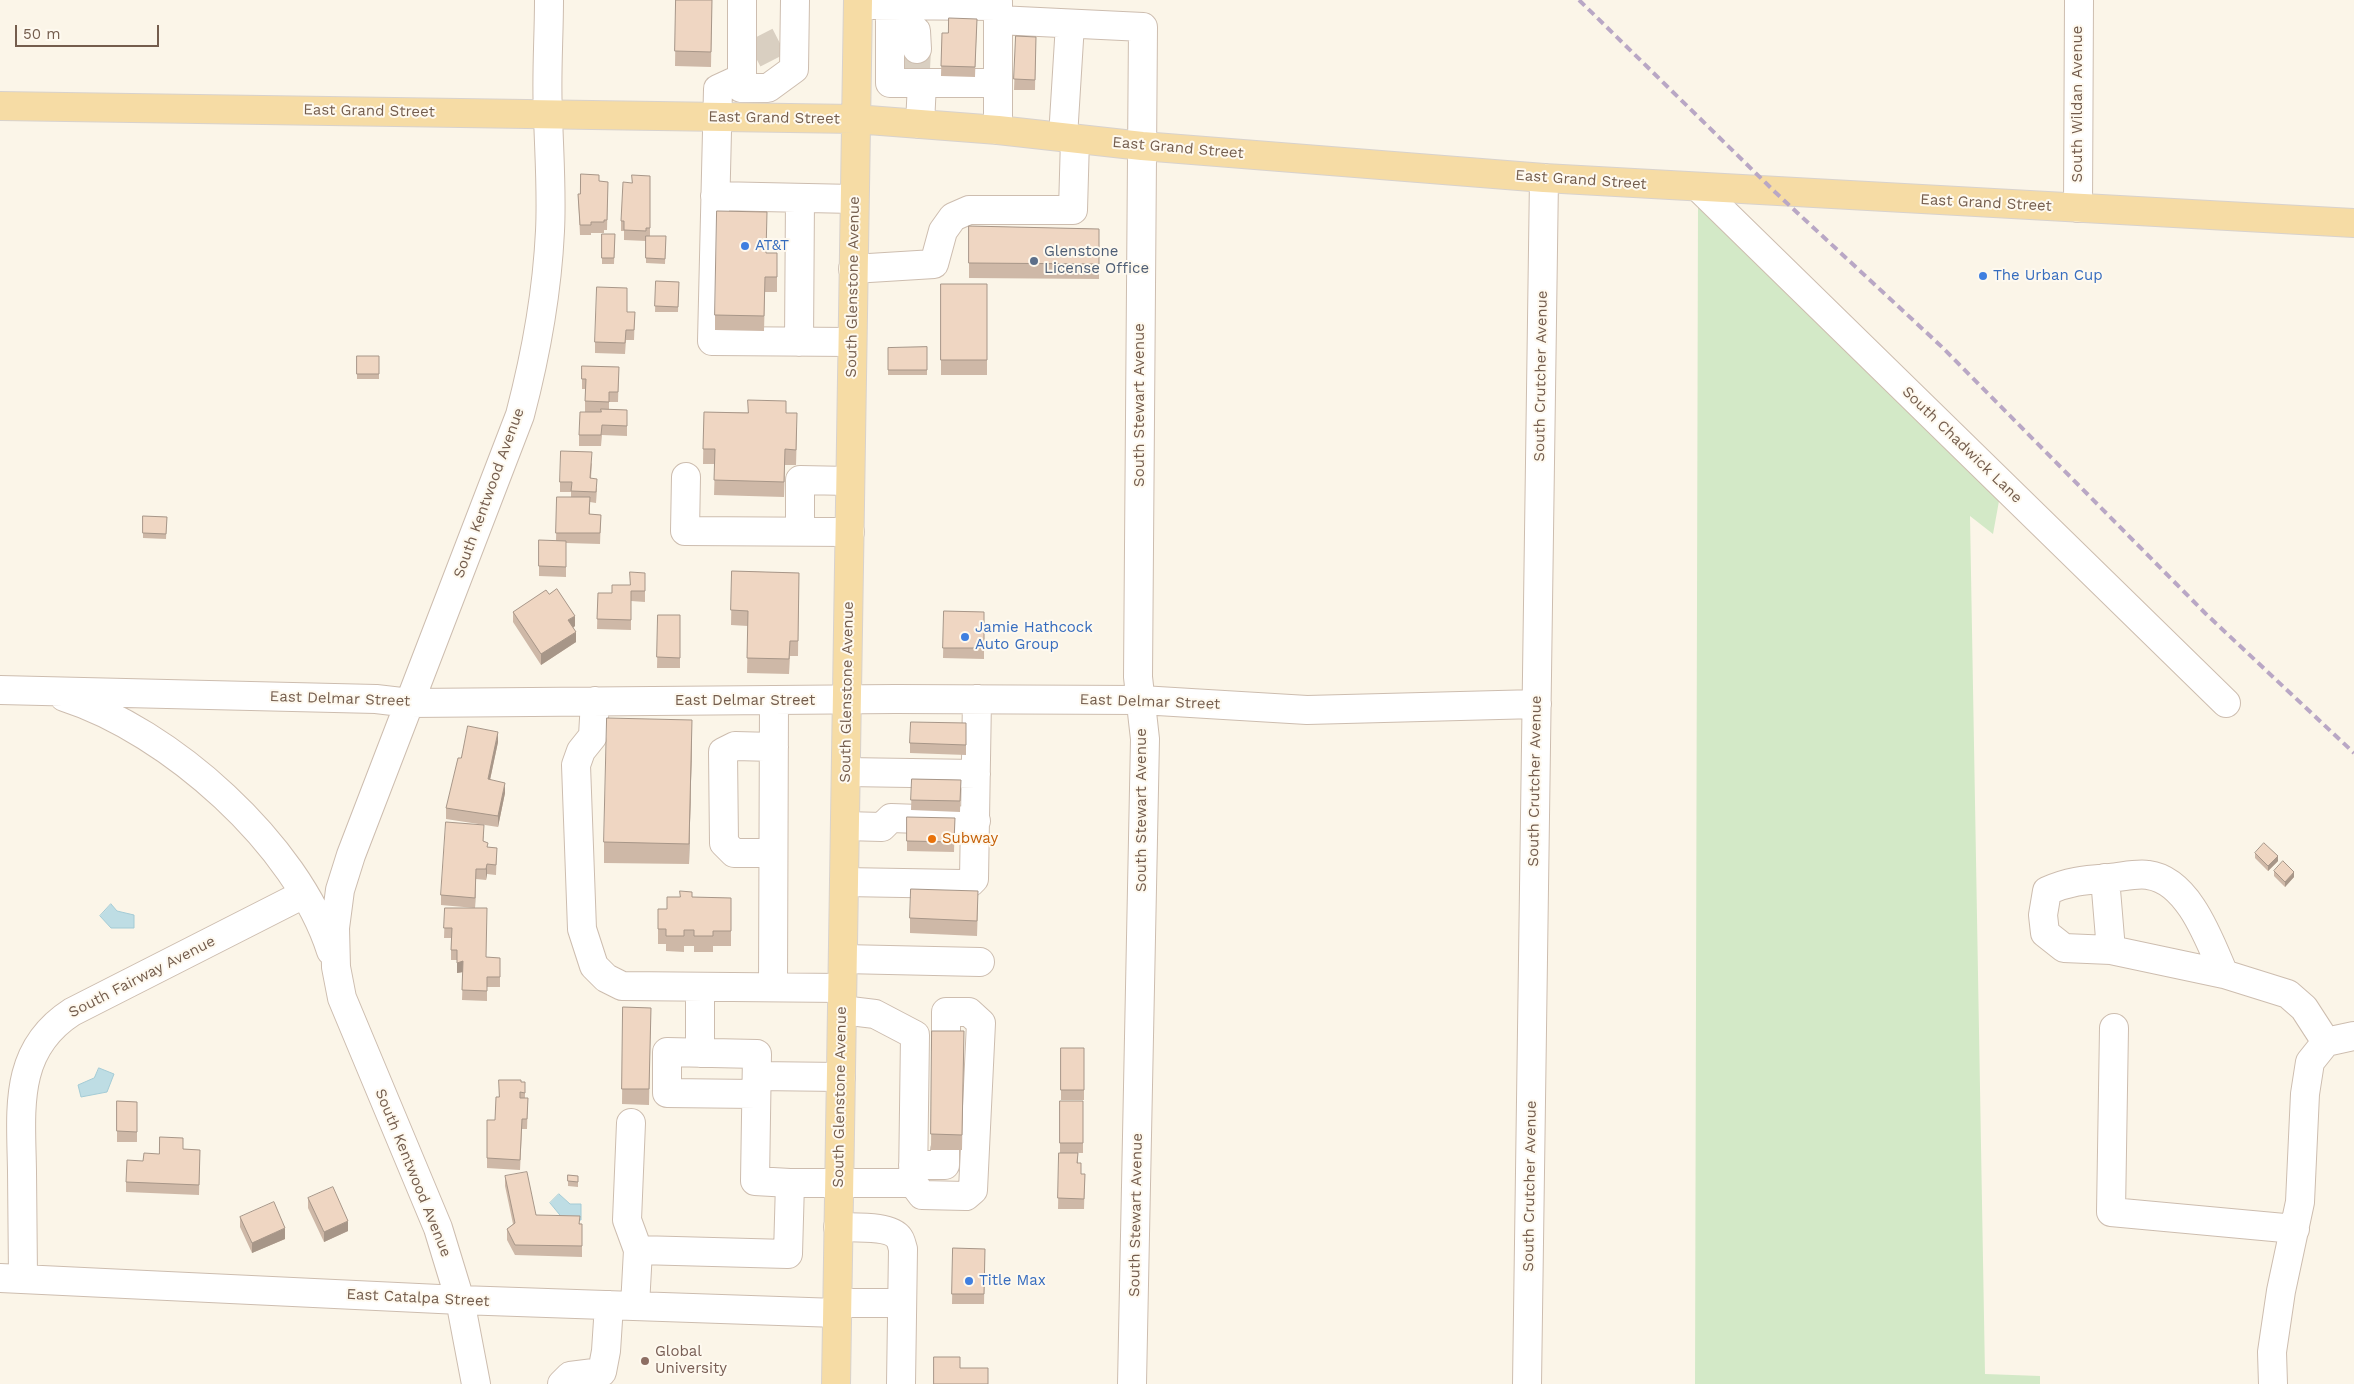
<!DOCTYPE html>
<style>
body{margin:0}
#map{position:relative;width:2354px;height:1384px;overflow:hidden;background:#fbf5e8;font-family:"Work Sans",sans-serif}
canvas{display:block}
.scale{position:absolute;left:15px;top:25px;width:144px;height:22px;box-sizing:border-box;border:2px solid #745d4d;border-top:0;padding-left:6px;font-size:15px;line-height:18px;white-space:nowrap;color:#745d4d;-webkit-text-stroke:4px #fef9ef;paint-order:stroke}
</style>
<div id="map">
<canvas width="2354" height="1384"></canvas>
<div class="scale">50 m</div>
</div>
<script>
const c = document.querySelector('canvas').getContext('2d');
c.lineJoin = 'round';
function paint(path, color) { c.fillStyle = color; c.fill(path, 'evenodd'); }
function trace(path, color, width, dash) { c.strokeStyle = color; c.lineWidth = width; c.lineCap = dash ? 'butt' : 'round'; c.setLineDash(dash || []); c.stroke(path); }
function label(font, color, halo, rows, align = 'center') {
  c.font = font + ' "Work Sans",sans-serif'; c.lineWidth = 4; c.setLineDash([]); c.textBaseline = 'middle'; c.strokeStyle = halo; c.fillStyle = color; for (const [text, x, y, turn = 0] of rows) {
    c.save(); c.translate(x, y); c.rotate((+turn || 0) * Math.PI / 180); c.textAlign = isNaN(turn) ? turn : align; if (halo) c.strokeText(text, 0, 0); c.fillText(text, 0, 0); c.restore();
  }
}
const green = new Path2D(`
 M1698,205L1999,501L1993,534L1970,516L1985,1374L2040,1376V1384H1695Z`);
const water = new Path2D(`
 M111,904L117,911L134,915V928H111L100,916Z
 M99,1068L114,1074L107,1092L81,1097L78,1085L94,1078Z
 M559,1194L570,1204H581V1220H564L550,1203Z`);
const minorTunnel = new Path2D(`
 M754,54L789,36
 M916,69L917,49`);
const minor = new Path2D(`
 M742,0V78L718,89L712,341L852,342
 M998,2V130
 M872,5L998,6
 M890,5V83H998
 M890,19L916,31L917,49
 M998,20L1143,27L1138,677L1145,739L1132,1384
 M742,78L741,88H768L794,69L795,0
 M920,124L922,83
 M1063,137L1070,24
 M1699,188L2226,703
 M715,196L854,199
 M2078,208L2079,0
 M853,269L934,264L943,231L953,217L969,210H1073L1075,139
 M799,342L800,198
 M686,477L685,531L850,532
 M800,531V480L850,481
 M0,690L376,699L410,703L895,699L1141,700L1307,710L1537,704
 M64,697C170,731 297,844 331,951
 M595,701L593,736L581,751L576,765L582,929L594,966L606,978L622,986L842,988
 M846,772L976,774
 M845,826L882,827L891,818L976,821
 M773,853H734L724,843L723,752L735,746L774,747
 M2105,878L2111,950
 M844,882L962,884L970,883L974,879L977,699
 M843,959L980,962
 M2224,974C2210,942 2189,880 2148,875C2137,873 2122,877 2110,878C2086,880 2069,881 2047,891L2043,915L2045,933L2064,948L2111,950L2224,974L2288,994L2304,1008L2326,1042
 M773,987L774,701
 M842,1010L875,1014L915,1035L913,1183L922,1195L966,1196L973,1190L981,1023L969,1012H946V1046
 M2114,1028L2111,1212L2295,1229
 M700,1053V987
 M757,1076L841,1077
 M756,1094L667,1093V1052L757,1054L755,1181L790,1183
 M631,1123L627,1220L638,1250L635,1306
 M913,1165H945V1150
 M838,1227C853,1228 890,1225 899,1238C901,1240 902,1246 903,1249L901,1384
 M638,1250L788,1254L790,1183H913
 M0,1278L460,1300L837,1313
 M23,1278C23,1242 22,1207 22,1171C21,1109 13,1050 72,1012L304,894
 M837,1303H902
 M476,1384L460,1300L438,1228L342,998L336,967L335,928L340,890L351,855L520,415C536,354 547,294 550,231C552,192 549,153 548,114C546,76 549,38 549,0
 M562,1384L570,1376L602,1372L606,1351L609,1305
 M1527,1384L1544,178
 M2273,1384L2272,1352L2281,1291L2300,1202L2305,1094L2310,1062L2326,1042L2354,1036`);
const major = new Path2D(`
 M0,106L855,119L998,130L1142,146L1544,178L2354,223
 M836,1384L858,0`);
const rail = new Path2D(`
 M1579,0L1775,192L1942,347L2206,614L2354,753`);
const wall = new Path2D(`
 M676,0H712L711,67L675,66Z
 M977,19L975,77L941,76L942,33H948Z
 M1016,36L1036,37L1035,90H1014Z
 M650,176V236H666L665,264L646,263V241L624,240V231H621V221L632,183Z
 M599,181L608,182L607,230H604V233H591V235H580L578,194H580Z
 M969,226L1099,229V279L969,278Z
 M602,234H615L614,264H602Z
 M766,253H777V292H765L764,331L715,330V315Z
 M656,281L679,282L678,312H655Z
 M941,284H987V375H941Z
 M627,312H635L634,340H626L625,354L595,353V342Z
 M927,347V375H888V348Z
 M357,356H379V379H357Z
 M582,366L619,367L618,402H609V409L627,410V436L602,435L601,446H579V435L585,412V389H582Z
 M704,412L786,413L797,429L796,465H785L784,497L714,495L715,464H703Z
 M592,463L591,478L597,489L596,503L590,502V514L601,515L600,544L566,543V577L539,576V540L556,541L557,497H571V492H560V482Z
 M143,516L167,517L166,539L143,538Z
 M732,571L799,573L798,656H790L789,674L747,673L748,626L731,625Z
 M645,573V602L631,601V630L597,629L598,593H612L630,585Z
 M944,611L984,612V659L943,658Z
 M513,612L575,626L573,628L576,642L541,665L513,622Z
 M658,615H680V668H657Z
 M966,723V755L910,753V743Z
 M692,740L689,864L604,863V842Z
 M498,742L490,780L505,793L498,827L446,819V808L461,758Z
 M912,779L961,780L960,812L911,810Z
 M955,818L954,852L907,851V841Z
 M484,835L483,842L488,847L497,848L496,875L487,874L486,880L476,879L475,908L441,905V895Z
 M2255,853L2278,861L2268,871L2255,858Z
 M2274,871L2294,877L2285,887L2274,876Z
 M692,897L731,898V946H713V952H694V946H684V952L666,951V944H658V909H667Z
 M978,906L977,936L910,933V918Z
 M445,908L486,957L500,958V987H487V1001L462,1000L463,972L457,973V960H451V938H444Z
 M623,1007L651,1008L649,1105L622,1104Z
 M932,1031H964L962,1150H931Z
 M1061,1048H1084V1100H1061Z
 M521,1082H525V1098H528L527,1129H522L520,1170L487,1168V1120H495Z
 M117,1101L137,1102V1142H117Z
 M1060,1101H1083V1153H1078V1163L1081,1174H1085L1084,1209H1058L1059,1153H1060Z
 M183,1149L200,1150L199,1195L126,1192V1182L159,1154Z
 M568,1175L578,1176V1187L568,1186Z
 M505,1176L536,1215L582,1224V1257L515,1255L507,1240V1229L513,1224L505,1186Z
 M308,1198L348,1231L324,1242L308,1208Z
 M240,1217L285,1239L252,1253L240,1227Z
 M953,1248L985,1249L984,1304H952Z`);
const shadedWall = new Path2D(`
 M575,616V626L568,631V620Z
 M576,632V642L541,665V654Z
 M692,720V740L689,864V844Z
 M498,732V742L488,789V779Z
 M505,783V793L498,827V816Z
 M2278,856V861L2268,871V866Z
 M487,864V874L486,880V869Z
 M476,869V879L475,908V898Z
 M2294,872V877L2285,887V882Z
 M463,961V972L457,973V963Z
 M348,1221V1231L324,1242V1232Z
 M285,1228V1239L252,1253V1243Z`);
const building = new Path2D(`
 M676,0H712L711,52L675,51Z
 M949,18L977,19L975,67L941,66L942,33H948Z
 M1016,36L1036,37L1035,80L1014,79Z
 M581,174L599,175V181L608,182L607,220H604V222H591V225H580L578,194H580Z
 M632,175L650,176V228H646V231L624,230V221H621L623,182L632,183Z
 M717,211L767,212L766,253H777V277H765L764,316L715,315Z
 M969,226L1099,229V264L969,263Z
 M602,234H615L614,258H602Z
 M646,236H666L665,259L646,258Z
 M656,281L679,282L678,307L655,306Z
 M941,284H987V360H941Z
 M597,287L627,288V312H635L634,330H626L625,343L595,342Z
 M927,347V370H888V348Z
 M357,356H379V374H357Z
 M582,366L619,367L618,392H609V402L585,401L586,379H582Z
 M748,400L786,401V413H797L796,450L785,449L784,482L714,480L715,449H703L704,412L748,413Z
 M601,409L627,410V426L602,425L601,435H579L580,412H601Z
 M561,451L592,452L590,478L597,479L596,492L571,491L572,482H560Z
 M557,497H590L589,514L601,515L600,533H556Z
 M143,516L167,517L166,534L143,533Z
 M539,540L566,541V567L539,566Z
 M732,571L799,573L798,641H790L789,659L747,658L748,611L731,610Z
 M630,572L645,573V591H631V620L597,619L598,593H612V585H630Z
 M557,589L575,616L568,620L576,632L541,654L513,612L546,590L549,594Z
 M944,611L984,612V648H943Z
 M658,615H680V658L657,657Z
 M607,718L692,720L689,844L604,842Z
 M911,722L966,723V745L910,743Z
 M468,726L498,732L488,779L505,783L498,816L446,808L458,758H461Z
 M912,779L961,780L960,801L911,800Z
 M907,817L955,818L954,842L907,841Z
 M446,822L484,825L483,841L488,843L487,847L497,848L496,865L487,864L486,869H476L475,898L441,895Z
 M2264,843L2278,856L2268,866L2255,853Z
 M2283,861L2294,872L2285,882L2274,871Z
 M911,889L978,891L977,921L910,918Z
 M680,891L692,892V897L731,898V931H713V936H694V930H684V936H666V929H658V909H667V897H680Z
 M445,908H487L486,957L500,958V977H487V991L462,990L463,961L457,963V950H451L452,928H444Z
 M623,1007L651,1008L649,1089H622Z
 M932,1031H964L962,1135L931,1134Z
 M1061,1048H1084V1090H1061Z
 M499,1080H521V1082H525V1093L520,1092V1098H528L527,1119H522L520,1160L487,1158V1120H495L496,1097H499Z
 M117,1101L137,1102V1132L117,1131Z
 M1060,1101H1083V1143H1060Z
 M160,1137L183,1138V1149L200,1150L199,1185L126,1182L127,1160L143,1161L144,1153L159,1154Z
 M1059,1153H1078L1077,1163H1081V1174H1085L1084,1199L1058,1198Z
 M527,1172L536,1215L580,1216L579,1224H582V1246L515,1245L507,1229L515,1223L505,1176Z
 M568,1175L578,1176V1182L568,1181Z
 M333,1187L348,1221L324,1232L308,1198Z
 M274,1202L285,1228L252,1243L240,1217Z
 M953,1248L985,1249L984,1294H952Z
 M934,1357H960V1368H988V1384H934Z`);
const markers = [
 [745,246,5,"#3f7fe0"],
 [1034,261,5,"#5c6f8a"],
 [1983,276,5,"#3f7fe0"],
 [965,637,5,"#3f7fe0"],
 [932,839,5,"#e8710a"],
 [969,1281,5,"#3f7fe0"],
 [645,1361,5,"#8d6e63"]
];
const streetNames = [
 ["South Wildan Avenue",2078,104,-90],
 ["East Grand Street",369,111,1],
 ["East Grand Street",774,118,1],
 ["East Grand Street",1178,148,5],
 ["East Grand Street",1581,180,4],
 ["East Grand Street",1986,203,3],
 ["South Glenstone Avenue",853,287,-89],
 ["South Crutcher Avenue",1541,376,-89],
 ["South Stewart Avenue",1140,405,-90],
 ["South Chadwick Lane",1962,445,44],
 ["South Kentwood Avenue",489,493,-70],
 ["South Glenstone Avenue",847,692,-89],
 ["East Delmar Street",340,699,2],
 ["East Delmar Street",745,701],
 ["East Delmar Street",1150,702,2],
 ["South Crutcher Avenue",1535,781,-89],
 ["South Stewart Avenue",1142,810,-90],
 ["South Fairway Avenue",142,977,-27],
 ["South Glenstone Avenue",840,1097,-89],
 ["South Kentwood Avenue",413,1173,68],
 ["South Crutcher Avenue",1530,1186,-89],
 ["South Stewart Avenue",1136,1215,-89],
 ["East Catalpa Street",418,1298,3]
];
const shopNames = [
 ["AT&T",755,246],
 ["The Urban Cup",1993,276],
 ["Jamie Hathcock",975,628],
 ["Auto Group",975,645],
 ["Title Max",979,1281]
];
const serviceNames = [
 ["Glenstone",1044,252],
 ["License Office",1044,269]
];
const foodNames = [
 ["Subway",942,839]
];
const educationNames = [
 ["Global",655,1352],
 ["University",655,1369]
];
paint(green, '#d3e9c7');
paint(water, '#bedde4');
trace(water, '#a4cbd5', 1);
trace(minorTunnel, '#d9cfc1', 28, [28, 14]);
trace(minor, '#cdbdaf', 30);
trace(major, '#d8d2cd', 30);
trace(minor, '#fff', 28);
trace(major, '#f6dca5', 28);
trace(rail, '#b9a7c5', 4, [8, 5]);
paint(wall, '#ceb8a7');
paint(shadedWall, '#a79688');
paint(building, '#efd6c2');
trace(building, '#a79688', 1);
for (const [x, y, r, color] of markers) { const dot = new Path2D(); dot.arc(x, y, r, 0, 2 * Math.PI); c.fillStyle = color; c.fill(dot); trace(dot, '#fef9ef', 2); }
label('15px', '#745d4d', '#fef9ef', streetNames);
label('15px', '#366cbe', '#fef9ef', shopNames, 'left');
label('15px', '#4e5e75', '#fef9ef', serviceNames, 'left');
label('15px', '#c56008', '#fef9ef', foodNames, 'left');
label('15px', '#785e54', '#fef9ef', educationNames, 'left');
</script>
